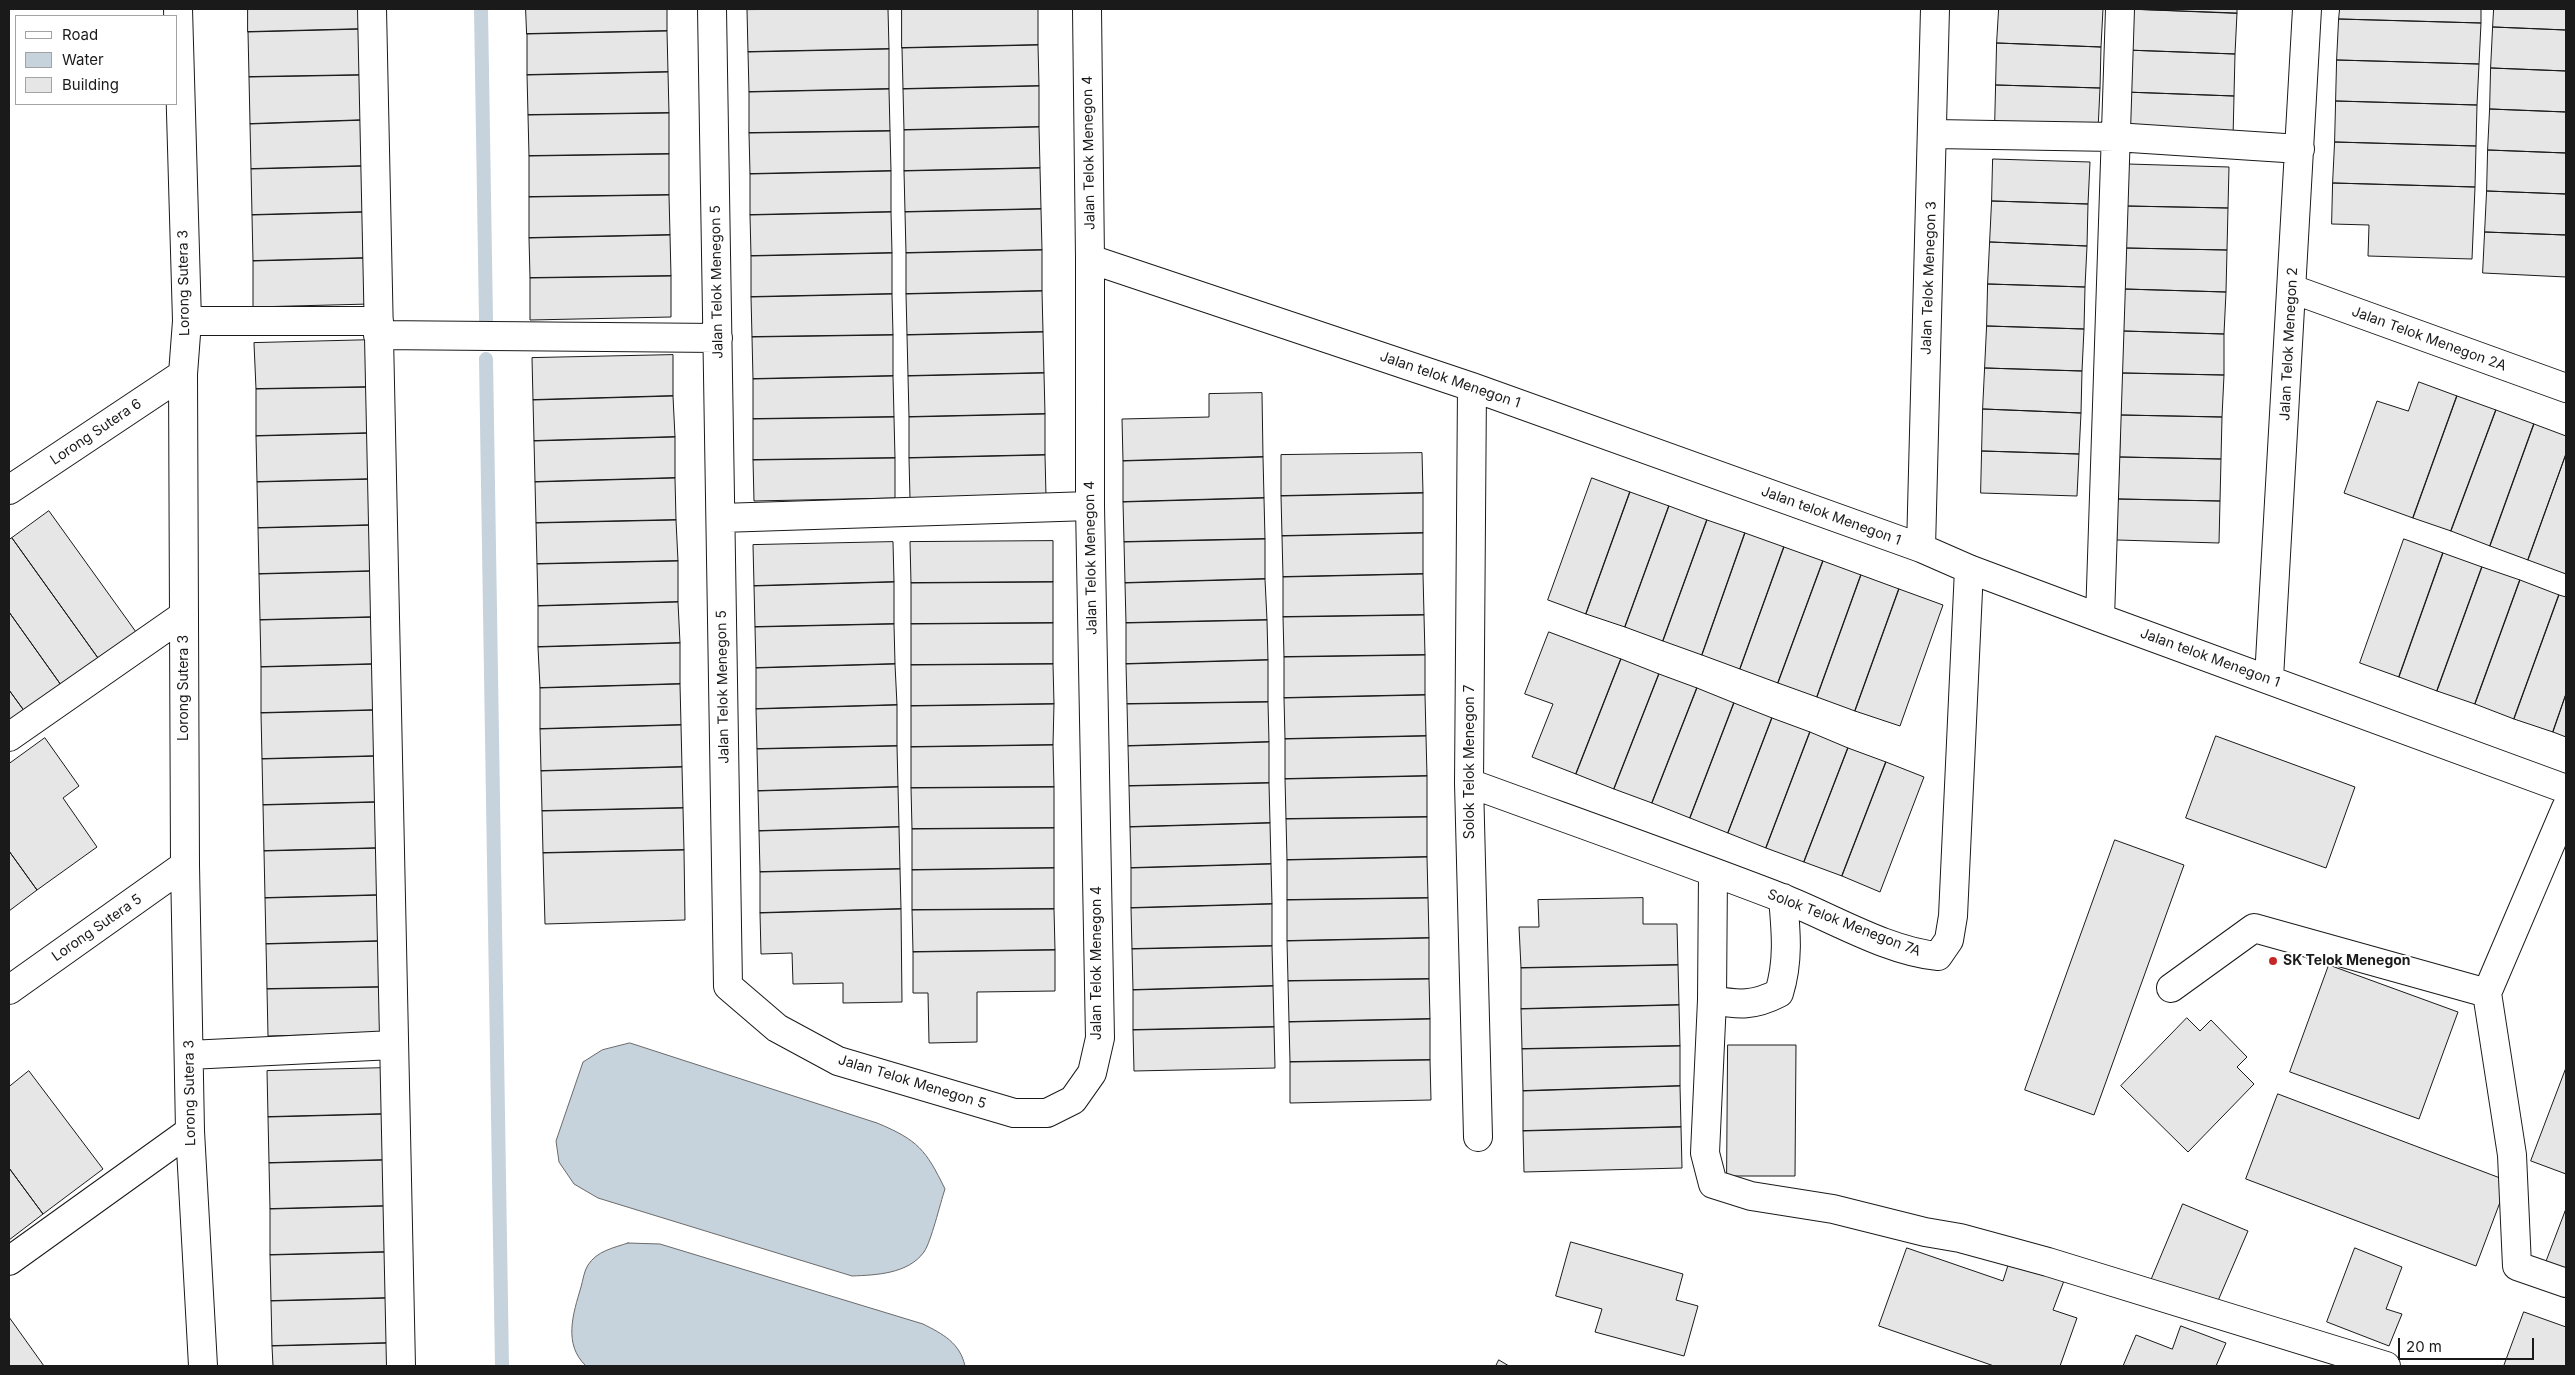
<!DOCTYPE html>
<style>
body{margin:0}
#map{position:relative;width:2575px;height:1375px;overflow:hidden;background:#fff;font-family:Inter,sans-serif}
canvas{display:block}
.frame{position:absolute;inset:0;border:10px solid #1a1a1a;pointer-events:none}
.legend{position:absolute;left:15px;top:15px;width:162px;height:90px;box-sizing:border-box;background:#fff;border:1px solid #a3a3a3;margin:0;padding:6px 9px;list-style:none;font-size:15px;color:#1a1a1a}
.legend li{display:flex;align-items:center;gap:10px;height:25px}
.legend b{width:25px;border:1px solid #a3a3a3}
.scale{position:absolute;left:2398px;top:1338px;width:136px;height:22px;box-sizing:border-box;border:2px solid #1a1a1a;border-top:0;padding-left:6px;font-size:15px;line-height:18px;white-space:nowrap;color:#1a1a1a;-webkit-text-stroke:4px #fff;paint-order:stroke}
</style>
<div id="map">
<canvas width="2575" height="1375"></canvas>
<div class="frame"></div>
<ul class="legend">
<li><b style="height:6px;background:#fff"></b>Road</li>
<li><b style="height:14px;background:#c6d2dc"></b>Water</li>
<li><b style="height:14px;background:#e6e6e6"></b>Building</li>
</ul>
<div class="scale">20 m</div>
</div>
<script>
const c = document.querySelector('canvas').getContext('2d');
c.lineJoin = 'round';
function paint(path, color) { c.fillStyle = color; c.fill(path, 'evenodd'); }
function trace(path, color, width, dash) { c.strokeStyle = color; c.lineWidth = width; c.lineCap = dash ? 'butt' : 'round'; c.setLineDash(dash || []); c.stroke(path); }
function label(font, color, halo, rows, align = 'center') {
  c.font = font + ' Inter,sans-serif'; c.lineWidth = 4; c.setLineDash([]); c.textBaseline = 'middle'; c.strokeStyle = halo; c.fillStyle = color; for (const [text, x, y, turn = 0] of rows) {
    c.save(); c.translate(x, y); c.rotate((+turn || 0) * Math.PI / 180); c.textAlign = isNaN(turn) ? turn : align; if (halo) c.strokeText(text, 0, 0); c.fillText(text, 0, 0); c.restore();
  }
}
const water = new Path2D(`
 M630,1043L877,1123C918,1140 926,1150 945,1189C940,1204 931,1242 924,1252C908,1274 876,1275 852,1276L598,1198L574,1184L559,1162L556,1141L583,1062L602,1050Z
 M628,1243L660,1244L923,1324C943,1334 960,1343 965,1366H586C563,1344 573,1314 581,1287C583,1280 584,1271 588,1265C597,1251 613,1248 628,1243Z`);
const stream = new Path2D(`
 M481,9L486,320
 M486,359L502,1366`);
const building = new Path2D(`
 M248,9H364V29L248,32Z
 M526,9H667V31L527,34Z
 M888,9L889,49L748,52L747,10Z
 M902,9H1038V45L902,48Z
 M1999,9H2103L2101,47L1997,43Z
 M2128,9H2237V13Z
 M2128,9L2237,13L2235,54L2126,50Z
 M2340,9H2481V23L2339,19Z
 M2494,9H2566V30L2493,27Z
 M2339,19L2481,23L2479,64L2337,60Z
 M2493,27L2566,30V71L2491,68Z
 M364,29L366,75L249,77L248,32Z
 M667,31L668,72L527,75V34Z
 M1997,43L2101,47L2100,88L1996,85Z
 M1038,45L1039,86L903,89L902,48Z
 M889,49V89L749,92L748,52Z
 M2126,50L2235,54L2234,96L2125,92Z
 M2337,60L2479,64L2477,105L2336,101Z
 M2491,68L2566,71V112L2490,109Z
 M668,72L669,113L528,115L527,75Z
 M366,75L367,120L250,124L249,77Z
 M1996,85L2100,88L2098,130L1995,127Z
 M1039,86V127L904,130L903,89Z
 M889,89L890,131L749,133V92Z
 M2125,92L2234,96L2233,138L2123,134Z
 M2336,101L2477,105L2476,146L2335,142Z
 M2490,109L2566,112V153L2488,150Z
 M669,113V154L529,156L528,115Z
 M367,120V166L251,169L250,124Z
 M1039,127L1040,168L904,171V130Z
 M890,131L891,171L750,174L749,133Z
 M2335,142L2476,146L2475,187L2333,183Z
 M2488,150L2566,153V194L2487,191Z
 M669,154V195L529,197V156Z
 M1993,159L2090,162L2088,204L1992,201Z
 M2128,164L2229,167L2228,208L2126,206Z
 M367,166L368,212L252,215L251,169Z
 M1040,168L1041,209L905,212L904,171Z
 M891,171V212L750,215V174Z
 M2333,183L2475,187L2472,259L2368,256L2369,225L2332,224Z
 M2487,191L2566,194V235L2485,232Z
 M669,195L670,235L529,238V197Z
 M1992,201L2088,204L2087,246L1990,242Z
 M2126,206L2228,208L2227,250L2125,248Z
 M1041,209L1042,250L906,253L905,212Z
 M368,212V258L253,261L252,215Z
 M891,212L892,253L751,256L750,215Z
 M2485,232L2566,235V277L2483,273Z
 M670,235L671,276L530,278L529,238Z
 M1990,242L2087,246L2085,287L1988,284Z
 M2125,248L2227,250L2226,292L2124,289Z
 M1042,250V291L906,294V253Z
 M892,253V294L751,297V256Z
 M368,258L370,304L253,307V261Z
 M671,276V317L530,320V278Z
 M1988,284L2085,287L2084,329L1987,326Z
 M2124,289L2226,292L2224,334L2123,331Z
 M1042,291L1043,332L907,335L906,294Z
 M892,294L893,335L752,337L751,297Z
 M1987,326L2084,329L2082,371L1985,368Z
 M2123,331L2224,334V375L2122,373Z
 M1043,332L1044,373L908,376L907,335Z
 M893,335V376L753,379L752,337Z
 M373,340L375,387L256,389L254,343Z
 M673,355V396L533,400L532,358Z
 M1985,368L2082,371L2081,413L1983,409Z
 M1044,373L1045,414L909,417L908,376Z
 M2122,373L2224,375L2222,417L2121,415Z
 M893,376L894,417L753,419V379Z
 M2419,382L2457,396L2413,518L2344,493L2377,401L2408,411Z
 M375,387V433L256,436V389Z
 M1262,393L1263,457L1123,461L1122,419L1209,417V394Z
 M673,396L675,437L534,441L533,400Z
 M2457,396L2496,410L2451,531L2413,518Z
 M1983,409L2081,413L2079,454L1982,451Z
 M2496,410L2534,424L2490,546L2451,531Z
 M1045,414V455L909,458V417Z
 M2121,415L2222,417L2221,459L2120,457Z
 M894,417L895,458L753,460V419Z
 M2534,424L2566,436V454L2528,560L2490,546Z
 M375,433L376,479L257,482L256,436Z
 M675,437V478L535,482L534,441Z
 M1982,451L2079,454L2077,496L1981,493Z
 M1422,453L1423,493L1281,496V455Z
 M2566,454V574L2528,560Z
 M1045,455L1046,496L910,499L909,458Z
 M1263,457L1264,498L1123,502V461Z
 M2120,457L2221,459L2220,501L2118,499Z
 M895,458V498L754,501L753,460Z
 M675,478L676,520L536,523L535,482Z
 M1592,478L1630,492L1586,614L1548,600Z
 M376,479L377,525L258,528L257,482Z
 M1630,492L1669,506L1625,627L1586,614Z
 M1423,493V533L1282,536L1281,496Z
 M1264,498L1265,539L1124,542L1123,502Z
 M2118,499L2220,501L2219,543L2117,540Z
 M1669,506L1707,520L1663,641L1625,627Z
 M49,511L136,632L98,658L12,538Z
 M676,520L678,561L537,564L536,523Z
 M1707,520L1745,533L1702,655L1663,641Z
 M377,525L378,571L259,574L258,528Z
 M1423,533V574L1283,577L1282,536Z
 M1745,533L1784,547L1740,669L1702,655Z
 M12,538L98,658L61,685L9,612V540Z
 M1265,539V579L1125,583L1124,542Z
 M2404,539L2443,553L2399,677L2360,663Z
 M1053,541V582L911,583L910,542Z
 M893,542L894,582L754,586L753,545Z
 M1784,547L1823,561L1778,683L1740,669Z
 M2443,553L2482,567L2437,691L2399,677Z
 M678,561V602L538,606L537,564Z
 M1823,561L1861,575L1817,697L1778,683Z
 M2482,567L2520,580L2475,704L2437,691Z
 M378,571L379,617L260,620L259,574Z
 M1423,574L1424,615L1283,617V577Z
 M1861,575L1899,589L1855,711L1817,697Z
 M1265,579L1267,620L1126,623L1125,583Z
 M2520,580L2559,595L2514,719L2475,704Z
 M894,582V624L755,627L754,586Z
 M1053,582V623L911,624V583Z
 M1899,589L1943,605L1900,726L1855,711Z
 M2559,595L2566,597V694L2553,732L2514,719Z
 M678,602L680,643L538,647V606Z
 M9,612L61,685L25,712L9,690Z
 M1424,615L1425,655L1284,657L1283,617Z
 M379,617V664L261,667L260,620Z
 M1267,620L1268,660L1126,664V623Z
 M1053,623V664L911,665V624Z
 M894,624L895,664L756,668L755,627Z
 M1549,632L1621,659L1576,774L1532,757L1553,704L1525,694Z
 M680,643V684L540,688L538,647Z
 M1425,655V695L1284,698V657Z
 M1621,659L1659,674L1614,789L1576,774Z
 M1268,660V702L1127,704L1126,664Z
 M379,664L380,710L261,713V667Z
 M895,664L897,705L756,709V668Z
 M1053,664L1054,704L911,706V665Z
 M1659,674L1697,688L1652,803L1614,789Z
 M680,684L681,725L540,729V688Z
 M1697,688L1734,703L1690,818L1652,803Z
 M9,690L25,712L9,724Z
 M2566,694V737L2553,732Z
 M1425,695L1426,736L1285,739L1284,698Z
 M1268,702L1269,742L1128,746L1127,704Z
 M1734,703L1772,718L1728,833L1690,818Z
 M1054,704L1053,745L911,747V706Z
 M897,705V746L757,749L756,709Z
 M380,710L381,756L262,759L261,713Z
 M1772,718L1810,732L1766,848L1728,833Z
 M681,725L682,767L541,771L540,729Z
 M1810,732L1848,748L1804,862L1766,848Z
 M1426,736L1427,776L1285,779V739Z
 M2216,736L2355,787L2326,868L2186,818Z
 M45,738L79,786L63,798L97,847L37,890L9,851V764Z
 M1269,742V783L1129,786L1128,746Z
 M1053,745L1054,787L911,788V747Z
 M897,746L898,787L758,791L757,749Z
 M1848,748L1886,762L1842,876L1804,862Z
 M381,756L382,802L263,805L262,759Z
 M1886,762L1924,777L1880,892L1842,876Z
 M682,767L683,808L542,811L541,771Z
 M1427,776V817L1286,819L1285,779Z
 M1269,783L1270,823L1130,827L1129,786Z
 M898,787L899,827L759,831L758,791Z
 M1054,787V828L912,829L911,788Z
 M382,802L383,848L264,851L263,805Z
 M683,808L684,850L543,853L542,811Z
 M1427,817V857L1287,860L1286,819Z
 M1270,823L1271,864L1131,868L1130,827Z
 M899,827L900,869L760,872L759,831Z
 M1054,828V868L912,870V829Z
 M2115,840L2184,865L2094,1115L2025,1090Z
 M383,848L384,895L265,898L264,851Z
 M684,850L685,920L545,924L543,853Z
 M9,851L37,890L9,911Z
 M1427,857L1428,898L1287,900V860Z
 M1271,864L1272,904L1131,908V868Z
 M1054,868V909L912,910V870Z
 M900,869L901,909L760,913V872Z
 M384,895L385,941L266,944L265,898Z
 M1428,898L1429,938L1287,941V900Z
 M1643,898V924H1677L1678,965L1521,968L1519,927H1539L1538,900Z
 M1272,904V946L1132,949L1131,908Z
 M901,909L902,1002L843,1003V983L793,984L792,953L761,954L760,913Z
 M1054,909L1055,950L913,952L912,910Z
 M1429,938V979L1288,981L1287,941Z
 M385,941L386,987L267,989L266,944Z
 M1272,946L1273,986L1133,990L1132,949Z
 M1055,950V991L977,992V1042L929,1043L928,993H913V952Z
 M1678,965L1679,1005L1521,1009V968Z
 M2329,965L2458,1012L2419,1119L2290,1072Z
 M1429,979L1430,1019L1289,1022L1288,981Z
 M1273,986L1274,1027L1133,1030V990Z
 M386,987L387,1033L268,1036L267,989Z
 M1679,1005L1680,1046L1522,1049L1521,1009Z
 M2187,1018L2200,1031L2211,1020L2247,1057L2237,1067L2254,1084L2188,1152L2121,1086Z
 M1430,1019V1060L1290,1062L1289,1022Z
 M1274,1027L1275,1068L1134,1071L1133,1030Z
 M1728,1045H1796L1795,1176H1727Z
 M1680,1046V1086L1523,1091L1522,1049Z
 M1430,1060L1431,1100L1290,1103V1062Z
 M386,1068L387,1114L268,1117L267,1071Z
 M2566,1068V1174L2531,1161Z
 M29,1071L103,1169L43,1214L9,1168V1087Z
 M1680,1086L1681,1127L1523,1131V1091Z
 M2278,1094L2508,1181L2476,1266L2246,1179Z
 M387,1114V1160L269,1163L268,1117Z
 M1681,1127L1682,1168L1524,1172L1523,1131Z
 M387,1160L388,1206L270,1209L269,1163Z
 M9,1168L43,1214L9,1240Z
 M2183,1204L2248,1231L2214,1310L2150,1283Z
 M388,1206L389,1252L270,1255V1209Z
 M2566,1209V1273L2545,1265Z
 M1571,1242L1683,1274L1676,1300L1698,1306L1684,1356L1595,1332L1602,1309L1556,1296Z
 M1907,1248L2003,1281L2010,1259L2065,1278L2053,1310L2077,1318L2060,1366H1994L1879,1326Z
 M2355,1248L2402,1267L2386,1309L2402,1314L2389,1346L2327,1322Z
 M389,1252L390,1298L271,1301L270,1255Z
 M390,1298L391,1343L272,1346L271,1301Z
 M2524,1312L2566,1327V1366H2504Z
 M9,1317L44,1366H9Z
 M2181,1326L2226,1343L2216,1366H2123L2136,1335L2172,1349Z
 M391,1343L392,1366H273L272,1346Z
 M1499,1360L1509,1366H1496Z`);
const minor = new Path2D(`
 M178,9L187,321L183,374L185,865L190,1131L203,1366
 M372,9L401,1366
 M712,9L728,986L777,1028L838,1061L1014,1113H1047L1073,1100L1092,1073L1100,1038L1090,506V259L1087,9
 M1934,134L2115,137L2300,149
 M1090,259L1472,387L1921,548L1969,569L2100,618L2566,789
 M2292,289L2566,388
 M187,321H379
 M378,335L718,338
 M1472,387L1469,783L1478,1137
 M9,490L183,374
 M721,518L1090,506
 M1921,548L1935,9
 M2100,618L2120,9
 M2269,678L2307,9
 M9,737L184,615
 M1469,783C1573,821 1678,858 1782,898C1829,916 1888,952 1938,956L1949,940L1953,916L1969,569
 M2566,808L2487,993L2512,1155L2517,1266L2566,1283
 M1713,873L1712,1000L1705,1153L1713,1184L1751,1196L1833,1209L1925,1232L1960,1238L2048,1262L2386,1366
 M2171,988L2254,928L2487,993
 M9,990L185,865
 M1712,1000C1739,1005 1754,1006 1779,993C1789,961 1786,931 1783,898
 M189,1055L393,1045
 M9,1261L190,1131`);
const markers = [
 [2273,961,5,"#c62828"]
];
const streetNames = [
 ["Jalan Telok Menegon 4",1089,153,-91],
 ["Jalan Telok Menegon 3",1929,278,-88],
 ["Jalan Telok Menegon 5",717,282,-91],
 ["Lorong Sutera 3",184,283,-91],
 ["Jalan Telok Menegon 2A",2429,339,20],
 ["Jalan Telok Menegon 2",2289,344,-87],
 ["Jalan telok Menegon 1",1450,380,19],
 ["Lorong Sutera 6",96,432,-34],
 ["Jalan telok Menegon 1",1831,516,20],
 ["Jalan Telok Menegon 4",1091,558,-91],
 ["Jalan telok Menegon 1",2210,658,20],
 ["Jalan Telok Menegon 5",723,687,-91],
 ["Lorong Sutera 3",184,688,-90],
 ["Solok Telok Menegon 7",1470,762,-90],
 ["Solok Telok Menegon 7A",1844,923,21],
 ["Lorong Sutera 5",97,928,-35],
 ["Jalan Telok Menegon 4",1097,963,-90],
 ["Jalan Telok Menegon 5",912,1082,17],
 ["Lorong Sutera 3",190,1093,-91]
];
const poiNames = [
 ["SK Telok Menegon",2283,961]
];
paint(water, '#c6d2dc');
trace(water, '#6a6a6a', 1);
trace(stream, '#c6d2dc', 14);
paint(building, '#e6e6e6');
trace(building, '#1a1a1a', 1);
trace(minor, '#1a1a1a', 30);
trace(minor, '#fff', 28);
for (const [x, y, r, color] of markers) { const dot = new Path2D(); dot.arc(x, y, r, 0, 2 * Math.PI); c.fillStyle = color; c.fill(dot); trace(dot, '#fff', 2); }
label('14px', '#1a1a1a', '#fff', streetNames);
label('bold 14px', '#1a1a1a', '#fff', poiNames, 'left');
</script>
